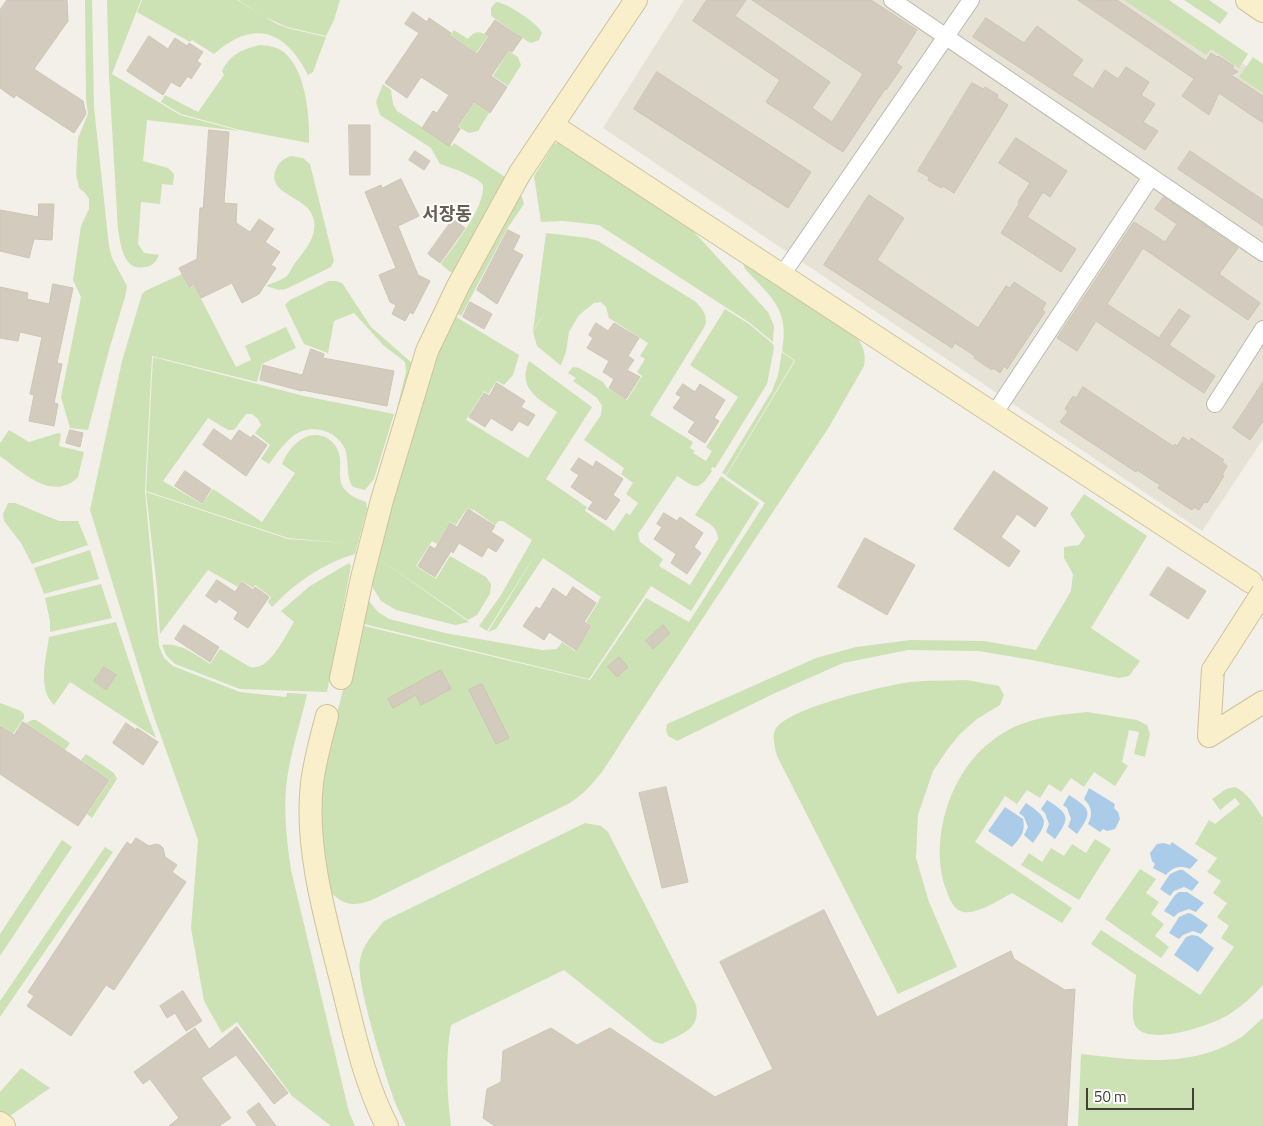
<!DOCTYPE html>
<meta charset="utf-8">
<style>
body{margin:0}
#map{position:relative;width:1263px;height:1126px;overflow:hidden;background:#f2f0e8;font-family:"Titillium Web",sans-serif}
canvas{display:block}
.scale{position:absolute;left:1086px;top:1088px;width:108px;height:22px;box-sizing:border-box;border:2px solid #454037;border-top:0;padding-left:6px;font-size:15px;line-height:18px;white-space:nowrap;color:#454037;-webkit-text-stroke:4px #fff;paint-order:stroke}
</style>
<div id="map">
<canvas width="1263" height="1126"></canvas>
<div class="scale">50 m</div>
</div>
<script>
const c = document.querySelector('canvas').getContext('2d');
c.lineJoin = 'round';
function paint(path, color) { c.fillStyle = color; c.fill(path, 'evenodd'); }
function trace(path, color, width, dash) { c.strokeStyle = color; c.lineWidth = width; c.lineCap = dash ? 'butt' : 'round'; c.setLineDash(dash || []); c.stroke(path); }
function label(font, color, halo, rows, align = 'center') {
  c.font = font + ' "Titillium Web","Noto Sans KR",sans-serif'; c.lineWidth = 4; c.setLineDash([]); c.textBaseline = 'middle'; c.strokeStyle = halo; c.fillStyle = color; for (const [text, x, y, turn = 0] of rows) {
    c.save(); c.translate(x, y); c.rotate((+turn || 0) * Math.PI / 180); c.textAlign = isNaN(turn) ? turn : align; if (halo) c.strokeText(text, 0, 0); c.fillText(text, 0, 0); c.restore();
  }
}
const residential = new Path2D(`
 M684,0H1146L1263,77V439L1202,531L603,128Z`);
const green = new Path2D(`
 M85,0H92L94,107L109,246L112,258L127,286L125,297L109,350L88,430L70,428L61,397L81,297L73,280L81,226L89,209V199L85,193L79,188L76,174L78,138L88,114L86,99Z
 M107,0H141L112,74L180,115L240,131L147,120L143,161L168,168L174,174L173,185L162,184L160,204L141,202L138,244L144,253L159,255C156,262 153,266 145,267C123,272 121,244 118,230L109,76Z
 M142,0H237L275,23L287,28L326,37L313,72L308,75C285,30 254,19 214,54L192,40L190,42L137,12Z
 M238,0H340L334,20L326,36L287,27L265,17Z
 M1124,0H1169L1248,54L1239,68L1211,49L1206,55Z
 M1184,0H1209L1228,13L1220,24Z
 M496,2C506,2 539,24 542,33L539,40L531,43L527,41L494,18L491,15V8Z
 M454,30L468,39C474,31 479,30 488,36L476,53L450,35Z
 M260,45C270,46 279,47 286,54C306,73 310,117 309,143L240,130L181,114L161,102L165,95L198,112L224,75L222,71C230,54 243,49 260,45Z
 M509,51L518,57L521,65L508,86L493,76Z
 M1253,57L1263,64V93L1239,77Z
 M383,84L391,90L393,104L397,111L452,146L454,143L508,179L457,274L449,271L441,264C454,245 485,208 483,185L478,180L460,171L440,164L431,148L380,115L376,102Z
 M474,103L489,113L478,131L469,133L458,127Z
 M562,141L573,144L693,231L768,312L774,326L773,342L750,323L599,225L563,221L541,222L534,176L554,144Z
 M291,156L303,158L310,164L334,261L331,267L286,289L279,290L266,286C272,283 282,280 287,276C290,272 292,267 295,263C307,248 322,231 310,211C301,196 264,192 277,167C280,161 285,158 291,156Z
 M519,195L522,197L524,204L507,229L461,316L455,312Z
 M546,233L588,238L598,241L696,302C703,310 708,315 705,326L650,415L693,442L690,448L695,451L693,453L706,461L712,451L706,447L738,397L690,365L717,322L755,349L717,322L725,309L749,324L773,344L774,348L767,384L715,468L712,467L711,469L712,471C698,492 696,488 677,476L638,534L640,542L663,559L659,566L690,585L718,539C717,524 705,522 695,515L721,476L759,503L691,611L651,586L589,679L360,623L367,601H369L378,612L389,619L445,633L542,650L557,649L562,642L575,651L592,626L586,622L601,597L543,558L496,629L488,632L539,549L487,631L479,626L501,595L532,540L503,521H499L495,525L474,510L467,508L456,525L450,522L437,544L432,541L416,566L436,579L450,556L486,577L491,584L490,594L477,615L468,620L379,559L469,622L455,625L396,610L381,601L373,588L372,581L410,432L448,325L453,315L519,355L513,375L504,385L497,381L488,394L484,391L466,420L528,458L557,412C538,399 517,388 529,361L592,407L546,479L587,507L585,511L614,531L626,513L630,515L638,503L626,494L633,483L621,474L624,468L584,440L601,415L602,406L597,398L573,381L576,378L568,373L573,367L579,368L603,382L607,388L627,400L642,376L637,372L645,359L640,356L648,343L609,318L606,307L601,302L594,303L579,315L569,332L566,352L561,365H560L537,346L533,332L547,309L533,331Z
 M743,263L857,338C864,347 866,355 864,366L829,427L627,733C610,760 597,785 570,803L374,899C353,908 341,906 326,886L318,786L360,625L590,680L646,598L689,622L765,503L726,476L795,361L782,351C790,309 771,297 745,269Z
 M182,274L188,287L194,285L236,367L251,360L245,346L286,327L296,348L262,364L257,382L152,356L145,491L159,646L164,658L173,666L240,692L286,697L287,693L307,694C300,725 289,757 286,788C284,816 287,843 291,870L349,1112L355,1126H331L292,1096L237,1022L222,1033L204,1001L191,928L198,840L152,711L90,510L122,361L142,294L145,291Z
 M329,281H336L342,283L371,327L412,363L413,367L404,410L397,408L406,372L405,362L383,345L354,313L334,321L328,353L304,344L285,305L290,300Z
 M782,352L794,361L726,475L722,473L772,391L778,375Z
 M153,357L304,396L394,414L374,479L365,490L353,487L351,484C346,473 349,460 345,449C336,429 309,423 292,437C283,444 276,455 269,464L261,459L270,445L255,433L261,425L258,419L252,414H246L234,430H228L208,418L163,481L202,504L213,489L262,522L295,473L282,464C287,452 295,441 308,436C315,434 324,435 330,440C348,455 335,473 343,487C348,495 357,499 366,502L367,509L355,554C322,564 296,582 272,607L268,602L271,597L255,585L253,588L242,581L238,587L208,570L160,634L157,588L146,492L288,539L345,543L288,538L146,491Z
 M9,430L29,442L58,433L61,434L59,446L84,452L78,477C53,503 21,471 0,456V443Z
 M1084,494L1147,536L1091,628L1140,661L1129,676L1119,678L1032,660L979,651L908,650L843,663L773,694L677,741L668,736L666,730L667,724L816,658L856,647L911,640L984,641L1036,650L1071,591L1073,574L1064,558V547L1079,545L1085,536L1070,514Z
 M8,503H15L59,521H78L88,545L32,564L21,543L4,521L3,514Z
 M90,550L99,579L44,594L34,568Z
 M349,563L351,566L327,692L240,689L175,664L166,655L162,645C180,642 196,655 210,664L220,649L250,667C269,672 285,636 294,622L281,611L310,586Z
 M101,584L112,618L50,632V621L45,598Z
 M116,622L146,712L156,738L70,682L54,705C37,688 46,660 49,637Z
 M967,680L999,686L1004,695L1000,705L977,719L960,734L947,750L933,771L918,815L916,858L929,902L957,967L898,994L777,756C775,748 772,738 775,730C786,708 884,686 910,682C928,680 948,681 967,680Z
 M0,703L21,711L24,714V718L13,734L0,725Z
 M1087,712L1137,720L1147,725L1150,734L1145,757L1134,754L1139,732L1129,730L1122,762L1128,766L1115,786L1094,772L1084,787L1071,778L1061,792L1049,784L1040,798L1027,790L1017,804L1005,796L975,842L1072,908L1062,923L1012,893C999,900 974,917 960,911C952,907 949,897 946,889C929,841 949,776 988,744C1019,718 1049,716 1087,712Z
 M32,720H36L70,743L65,750L26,723Z
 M86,754L114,773L117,779L92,818L87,814L110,780L81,760Z
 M1235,787C1248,793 1255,806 1263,818V985C1253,996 1241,1007 1228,1015C1212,1025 1146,1048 1135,1025C1130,1014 1135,988 1136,975L1091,944L1101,930L1200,995L1234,947L1221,938L1229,926L1217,917L1227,903L1213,893L1221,881L1207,872L1217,858L1195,844L1209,820L1215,824L1240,804L1235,798L1220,810L1212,799L1226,789Z
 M585,823L601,826L608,832L696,1005C701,1030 681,1034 662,1044L654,1042L564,970L451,1025C445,1058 447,1093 451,1126H406C402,1118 398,1110 395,1102C386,1077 355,981 360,960C363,944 374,933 384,921Z
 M1095,839L1111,849L1079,900L1021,865L1029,853L1042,862L1051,848L1064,856L1072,844L1086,853Z
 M62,840L72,847L0,956V934Z
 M105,847L113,852L0,1017V1001Z
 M1140,869L1156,879L1146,893L1159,902L1151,914L1164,924L1155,936L1169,947L1161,958L1105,919Z
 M1263,1018V1126H1078L1081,1054C1135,1060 1191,1069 1240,1038C1248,1033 1255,1024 1263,1018Z
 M21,1068L50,1088L7,1118L0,1113V1092Z`);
const water = new Path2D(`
 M1089,788L1115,804L1114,808L1118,812L1120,819L1115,829L1107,831L1103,829L1100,832L1088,824C1093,814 1092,807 1084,799Z
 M1069,795C1091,809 1093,812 1077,834L1068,827L1071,819L1067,808L1063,805Z
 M1047,800C1069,814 1071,817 1055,839L1046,832L1049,824L1045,813L1041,809Z
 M1026,803C1048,818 1049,821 1033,843L1024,835L1028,827L1024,817L1019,813Z
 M1005,807L1023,819C1026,832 1020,838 1012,847L988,831Z
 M1172,842L1198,860L1190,869C1180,865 1173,867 1166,875L1153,868L1155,864L1152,861L1150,853L1157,844L1164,843L1170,845Z
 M1179,870H1183L1199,882L1192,891L1184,887L1174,891L1170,896L1160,889L1170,874Z
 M1179,892H1187L1204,903L1196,912L1189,909L1178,913L1174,917L1164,911L1175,895Z
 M1188,913L1192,914L1208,925L1201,934L1193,931L1183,935L1179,939L1169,933L1179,917Z
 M1192,935L1198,936L1214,948L1198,972L1174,955L1186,937Z`);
const building = new Path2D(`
 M7,0H67L68,21L34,69L83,101L86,114L74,133L16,95L14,98L0,88V10Z
 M707,0H746L735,16L830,82L812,108L832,122L863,74L752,0H871L917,30L896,63L902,67L886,90L885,89L843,152L766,102L780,80L693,21Z
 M1078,0H1117L1206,61L1211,53L1217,57L1218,56L1234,66L1232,68L1238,72L1231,75L1263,96V123L1219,93L1209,115L1182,96L1194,79Z
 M413,12L427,22L429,18L451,33L449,35L477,54L489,36L485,34L495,20L522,38L512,52L509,50L491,76L507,87L490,113L474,102L457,127L460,129L449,146L422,128L433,111L437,113L449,95L421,77L407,98L385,83L419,33L405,24Z
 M986,18L1024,43L1037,26L1083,60L1072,75L1093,89L1105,70L1118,79L1126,67L1149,82L1141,95L1155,104L1143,122L1158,131L1145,150L973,37Z
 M149,36L168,49L175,38L187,46L189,43L203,52L197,61L201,64L191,79L188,76L180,87L171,82L163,95L127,71Z
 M657,72L811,172L788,208L634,109Z
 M972,83L983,89L985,87L998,95L997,98L1008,105L954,193L943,186L941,188L928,180L929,177L918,171Z
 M349,125H370V175H350Z
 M209,130L229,132L224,203L237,204L236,223L250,232L259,219L274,229L265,242L280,252L271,265L276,268L259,294L242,303L232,283L201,298L194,284L189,287L179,268L197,259L200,208H203Z
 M1016,138L1067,171L1050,197L1043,192L1027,217L1076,249L1061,272L1001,233L1019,204L1018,202L1030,183L999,163Z
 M415,151L430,161L424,170L409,160Z
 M1190,151L1263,200V226L1178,169Z
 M401,179L419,216L398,226L418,275L430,281L413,314L410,312L405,321L392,314L396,305L390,302L379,275L396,268L365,192L381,185L382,188Z
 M869,195L904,218L877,260L978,328L1006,286L1010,288L1014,282L1046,303L1042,310L1045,312L1007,369L1004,366L1000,373L993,368L992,370L974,358L975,356L955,343L952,348L824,265Z
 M1164,197L1238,248L1219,274L1260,303L1248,320L1143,248L1107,304L1159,338L1179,309L1190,316L1169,345L1215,376L1204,393L1096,321L1077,351L1057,338L1134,222L1165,242L1177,224L1155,209Z
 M39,204H54L52,240L34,239L29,258L0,251V210L38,217Z
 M453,219L465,228L440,263L428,254Z
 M508,230L520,236L513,250L523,255L497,304L477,290Z
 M53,284L73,288L57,363L62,364L54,403L58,404L54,426L29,421L34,395L30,394L42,337L20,332L18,341L0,338V287L28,293L27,299L49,304Z
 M470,302L492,314L484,329L463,317Z
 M596,323L608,331L614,323L639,338L628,356L634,360L627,370L640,377L626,399L609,388L614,379L603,372L609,361L587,348L593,338L589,335Z
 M311,349L324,354L323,358L394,371L387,406L302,390V391L260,380L263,365L302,375Z
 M1263,382V421L1250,440L1233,428Z
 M497,383L525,401L521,407L535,415L528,426L519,421L512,431L491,418L485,427L469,417L484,393L489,396Z
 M683,384L695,392L700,384L725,400L714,418L719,421L705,443L688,432L695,422L673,408L681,397L676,394Z
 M1083,387L1173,446L1175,444L1177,446L1183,437L1189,441L1191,438L1224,460L1222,462L1227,466L1222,475L1224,476L1207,503L1204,502L1199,510L1194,507L1192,510L1158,488L1160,485L1137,470L1136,472L1060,422L1068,412L1065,409L1073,396L1076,398Z
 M214,429L231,441L239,430L251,438L253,435L267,445L246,476L203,445Z
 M70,430L83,433L80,447L66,443Z
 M579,458L593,467L596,461L623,479L613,495L620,500L606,520L588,509L593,502L571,487L579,475L571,470Z
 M185,471L211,489L202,503L175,486Z
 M994,471L1048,508L1035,527L1017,514L1001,537L1020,551L1009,567L954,529Z
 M468,509L495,526L491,532L504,540L496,552L488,547L482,557L459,543L453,553L451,551L435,577L418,566L430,546L435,549L450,523L457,527Z
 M664,513L677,521L680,517L703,533L694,547L701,553L687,574L671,563L676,554L654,539L662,527L657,524Z
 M865,538L915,565L887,615L838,587Z
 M1168,567L1206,591L1188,619L1150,595Z
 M217,580L235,592L242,582L253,590L255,587L269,597L248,628L234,619L238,612L219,599L216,603L206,596Z
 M573,587L596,603L584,622L591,626L576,650L549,632L544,640L523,626L536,607L540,609L553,588L566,597Z
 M184,625L219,647L210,662L175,639Z
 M663,625L670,633L653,649L646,641Z
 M619,657L628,667L617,677L608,667Z
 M104,667L116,675L106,690L94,681Z
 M441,670L451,689L421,705L416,695L393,708L388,699Z
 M482,684L509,738L496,744L469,690Z
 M23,722L109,780L78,826L0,774V726L14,735Z
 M126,723L136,730L137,728L158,742L143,765L113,743Z
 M666,787L688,882L662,888L639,793Z
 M136,838L149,846L157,844L161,846L163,848L165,857L177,865L172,872L186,882L114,990L106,985L71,1036L27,1006L34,996L28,992L127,842L131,845Z
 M824,910L877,1017L1011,951L1014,959L1065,990L1075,989L1067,1126H495L483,1118L487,1089L501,1082L503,1051L551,1028L577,1045L610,1028L715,1097L773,1069L720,962Z
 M183,991L202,1021L186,1031L175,1013L167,1018L160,1006Z
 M237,1027L288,1093L274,1104L236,1055L201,1078L231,1118L219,1126H169L179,1118L150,1079L143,1084L134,1072L195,1028L209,1049Z
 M259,1103L276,1126H257L247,1112Z`);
const street = new Path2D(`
 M892,0L1263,253
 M782,275L971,0
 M1215,404L1263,329
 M994,414L1151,177`);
const secondary = new Path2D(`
 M1247,0L1263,11
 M552,125L1251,582
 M341,678L362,578L382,500L427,351L458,286L520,173L636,0
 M327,716C321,738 315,760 312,783C304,852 329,930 345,996C356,1041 366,1085 387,1126
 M1209,736L1213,670
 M1209,736L1263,702
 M0,1123L4,1126`);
const secondaryBridge = new Path2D(`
 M1213,670L1263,592`);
const quarterNames = [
 ["서장동",447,216]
];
paint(residential, '#e6e2d6');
paint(green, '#cce2b5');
paint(water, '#aacce9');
paint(building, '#d3ccbe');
trace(building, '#cdc4b2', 1);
trace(street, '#c0baae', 18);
trace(secondary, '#cdc39c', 24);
trace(street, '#fff', 16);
trace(secondary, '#f9f0cb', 22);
trace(secondaryBridge, '#cdc39c', 24, []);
trace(secondaryBridge, '#f9f0cb', 22);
label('bold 18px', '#665e50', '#fff', quarterNames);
</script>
